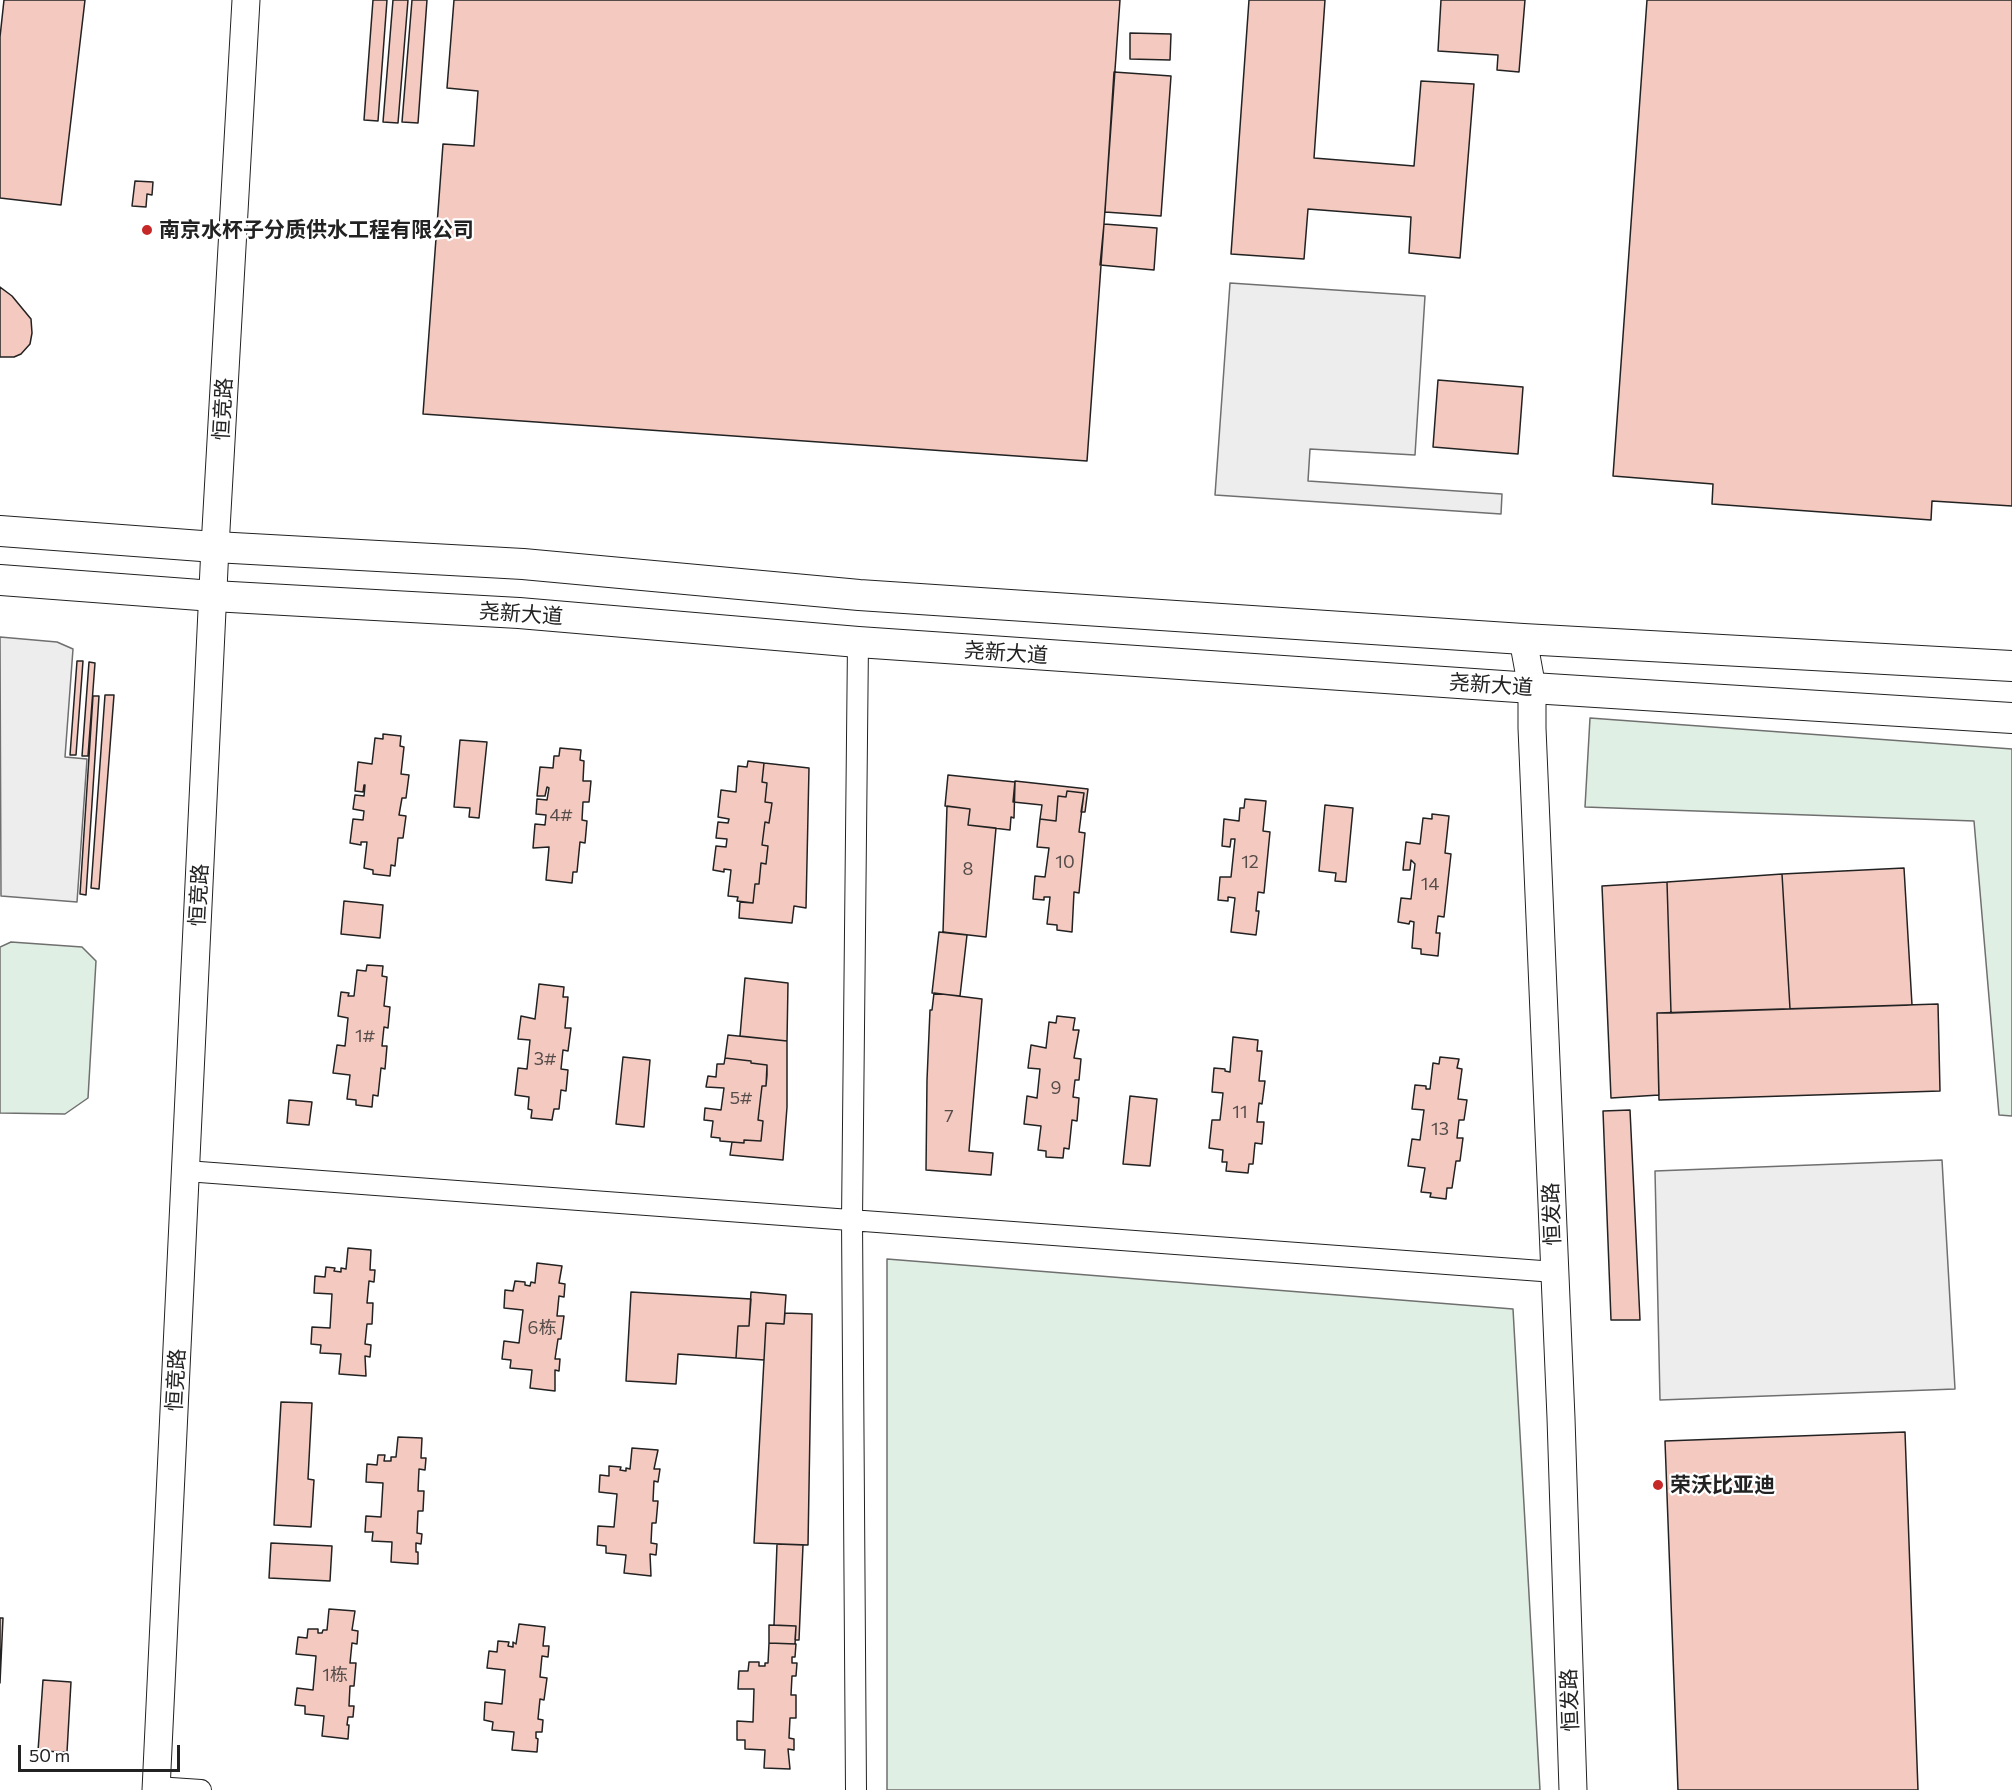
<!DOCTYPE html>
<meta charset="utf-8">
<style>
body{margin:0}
#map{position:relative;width:2012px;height:1790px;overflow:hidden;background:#fff;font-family:Commissioner,sans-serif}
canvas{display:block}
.scale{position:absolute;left:18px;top:1745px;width:162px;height:27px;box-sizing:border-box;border:3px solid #222;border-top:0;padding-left:8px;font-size:18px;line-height:21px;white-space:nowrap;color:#222;-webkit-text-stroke:4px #fff;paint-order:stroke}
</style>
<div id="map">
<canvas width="2012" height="1790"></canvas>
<div class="scale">50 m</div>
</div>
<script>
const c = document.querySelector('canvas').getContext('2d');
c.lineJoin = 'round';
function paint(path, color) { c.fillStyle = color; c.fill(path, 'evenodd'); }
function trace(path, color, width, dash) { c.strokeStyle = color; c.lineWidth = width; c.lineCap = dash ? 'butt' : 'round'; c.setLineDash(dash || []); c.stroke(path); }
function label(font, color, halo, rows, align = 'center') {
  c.font = font + ' Commissioner,"Noto Sans SC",sans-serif'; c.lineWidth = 4.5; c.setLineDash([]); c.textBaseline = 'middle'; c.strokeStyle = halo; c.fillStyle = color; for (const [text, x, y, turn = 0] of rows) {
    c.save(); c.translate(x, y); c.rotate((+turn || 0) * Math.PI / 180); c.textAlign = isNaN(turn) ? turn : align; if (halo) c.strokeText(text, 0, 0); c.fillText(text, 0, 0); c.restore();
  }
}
const green = new Path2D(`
 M1590,718L2012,749V1116L1999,1115L1974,821L1585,807Z
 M11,942L82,947L96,961L88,1098L65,1114L0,1113V947Z
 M887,1259L1513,1309L1540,1790H887Z`);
const parking = new Path2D(`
 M1230,283L1425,296L1415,455L1310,449L1308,481L1502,494L1501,514L1215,495Z
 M0,637L57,642L73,649L65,757L87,759L77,902L1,896Z
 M1942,1160L1955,1389L1660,1400L1655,1171Z`);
const building = new Path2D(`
 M4,0H85L61,205L0,198V37Z
 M373,0H387L378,121L364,120Z
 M393,0H408L398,123L383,122Z
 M412,0H427L418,123L402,122Z
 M454,0H1120L1087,461L423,414L443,144L474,146L478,91L447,88Z
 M1249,0H1325L1314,158L1414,166L1421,81L1474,84L1460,258L1409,253L1411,217L1308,209L1304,259L1231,254Z
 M1441,0H1525L1519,72L1497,70L1498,55L1438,51Z
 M1647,0H2012V506L1932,501L1931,520L1712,504L1713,484L1613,476Z
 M1130,33L1171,34L1170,60L1130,59Z
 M1114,72L1171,76L1161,216L1105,212Z
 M135,181L153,182L152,195L147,194L146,207L132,206Z
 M1104,224L1157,228L1154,270L1100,265Z
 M0,287L12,296L31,319L32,333L30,344L21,354L14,357H0Z
 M1438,380L1523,387L1518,454L1433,447Z
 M77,661H83L76,755H70Z
 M89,662L95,663L88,756H82Z
 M105,695H114L99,889L91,888Z
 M93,696H99L86,895L80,894Z
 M383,734L401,736L400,746L404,747L401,774L409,775L406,798H402L399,815L406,816L403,838H398L395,866L391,865L390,876L373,874V870L364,868L367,842H361V845L350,843L353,819L363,820L364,811L353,809L355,795L364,796L365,785H364L363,792L355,791L358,762L372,764L375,738L383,739Z
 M460,740L487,742L479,818L469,817L470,808L454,807Z
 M560,748L581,750L580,760L584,761L583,781H591L589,802H583L582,820L587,821L585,843L580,842L577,872H573L572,883L546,880L549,847L533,848L535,824L545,825L546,815L536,814L537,799L547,800L549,788L547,787L545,796H537L540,767L553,768L554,756H559Z
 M748,761L764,763L762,782L767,783L765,802L772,803L769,823L765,822L762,845L768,846L766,864L761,863L759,884H755L753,903L737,901L738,897L728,896L731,870L724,869V872L713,870L716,846L726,847L727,839L716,838L718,822L728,823L729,819L718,817L721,790L736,792L738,766L747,767Z
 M764,763L809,768L806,908L794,906L792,923L739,918L740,902L753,903L755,884H759L761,863L766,864L768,846L762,845L765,822L769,823L772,803L765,802L767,783L762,782Z
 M948,775L1015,782L1014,818L1011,817L1010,830L968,825L970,809L945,806Z
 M1015,781L1088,789L1085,812H1081L1084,793L1067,791L1066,797L1058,796L1056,821L1040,819L1042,805L1013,802Z
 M1067,791L1084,793L1079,832L1085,833L1079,893L1074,892L1072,932L1057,930V925L1047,924L1050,897H1044V900L1033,899L1035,876L1045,877L1049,848L1037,847L1040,819L1056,821L1058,796L1066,797Z
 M1245,799L1266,801L1263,831L1270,832L1264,893L1258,892L1256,911H1259L1256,935L1231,932L1235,898L1228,897V901L1218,900L1220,877H1231L1235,839H1231L1230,847L1222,846L1224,819L1239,821L1240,808H1244Z
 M1325,805L1353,808L1346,882L1335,881L1336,873L1319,871Z
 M947,806L970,809L968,825L996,828L986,937L943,932Z
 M1432,814L1449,816L1445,853L1451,854L1444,917L1438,916L1436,933H1440L1438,956L1421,954V949L1412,948L1414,922L1410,921L1409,924L1398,922L1401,898L1411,899L1415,864L1411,860L1410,870H1403L1406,842L1420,844L1423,818L1432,819Z
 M1904,868L1912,1005L1790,1009L1782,874Z
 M1782,874L1790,1009L1671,1013L1667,882Z
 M1667,882L1671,1013H1657L1659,1095L1611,1098L1602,886Z
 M344,901L383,905L380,938L341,934Z
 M939,932L967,935L960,996L932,993Z
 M367,965L383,966L382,976L387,977L384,1006L390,1007L388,1028L384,1027L382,1046H387L385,1069L381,1068L378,1096L373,1095L372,1107L356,1105V1100L347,1099L350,1075L333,1073L337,1045L345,1046L348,1018L338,1016L341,992L349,993L348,996H354L357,970L366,971Z
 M745,978L788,983L787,1041L740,1036Z
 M539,984L564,987L563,997H568L565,1028H571L568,1051L563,1050L561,1069L568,1070L566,1091L561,1090L559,1109H554L552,1120L531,1118L532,1110L528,1109L529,1097L515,1095L518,1068L527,1069L530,1040L518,1039L521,1016L535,1019Z
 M934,993L982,999L969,1151L993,1153L991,1175L926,1170L927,1080L930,1010H932Z
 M1938,1004L1940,1091L1659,1100L1657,1013Z
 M1057,1016L1075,1018L1073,1030H1079L1074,1058L1081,1059L1079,1080H1075L1073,1097L1079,1098L1077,1121L1072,1120L1069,1149L1064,1148L1063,1158L1046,1157V1151L1038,1150L1041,1126L1024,1124L1027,1096L1037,1098L1040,1069L1028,1068L1031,1045L1046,1048L1049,1022L1056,1023Z
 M728,1035L787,1041V1107L783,1160L730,1155L732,1142L744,1143V1140L761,1141L763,1121L758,1120L762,1086H766L767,1075V1065L751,1063V1061L725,1058Z
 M1233,1037L1258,1040L1257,1051H1262L1259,1081H1265L1262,1104L1259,1103L1257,1122H1264L1262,1144L1255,1143L1253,1164H1249L1248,1173L1226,1171L1227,1162H1222L1223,1150L1209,1148L1212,1120H1220L1223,1093L1212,1092L1214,1068L1225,1069V1071L1230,1072Z
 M623,1057L650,1060L644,1127L616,1124Z
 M1440,1057L1459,1059L1457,1068L1462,1069L1458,1099L1467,1100L1464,1120H1459L1457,1138H1463L1460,1161H1456L1452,1188H1447L1446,1199L1430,1197L1431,1193L1421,1192L1425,1168L1408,1166L1412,1139L1420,1140L1424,1110L1412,1109L1415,1085L1426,1086V1089H1430L1433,1063L1439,1064Z
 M725,1058L751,1061V1063L767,1065L766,1086H762L758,1120L763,1121L761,1141L744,1140V1143L720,1141V1138L711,1137L713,1121L704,1120L705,1108L721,1110L724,1088L706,1087L708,1076L716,1077L717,1064H724Z
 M1130,1096L1157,1099L1150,1166L1123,1164Z
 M289,1100L312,1102L309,1125L287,1123Z
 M1630,1110L1640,1320H1611L1603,1111Z
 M348,1248L371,1250L370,1270H375L374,1282L369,1281L367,1303H373L372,1324H367L365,1344L371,1345L370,1357L365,1356L366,1376L339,1374L341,1354L320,1353L321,1345L311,1344L312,1327L330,1328L332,1294L314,1293L315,1276L325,1277L326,1267L335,1268L334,1271L341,1272V1268L346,1269Z
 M537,1263L562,1266L559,1283L565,1284L564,1297L559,1296L557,1316H564L561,1339H558L555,1359H560L559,1371L555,1370V1391L530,1388L532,1370L510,1368L511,1360L502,1359L504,1341L519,1343L523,1310L504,1308L505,1290L513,1291L515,1281L525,1282V1285L530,1286L531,1282L535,1283Z
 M631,1292L751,1299L749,1326H738L736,1358L678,1354L676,1384L626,1381Z
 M751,1292L786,1295L784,1324L766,1323L764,1360L736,1358L738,1326H749Z
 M785,1313L812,1314L808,1545L754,1543L766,1323L784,1324Z
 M281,1402L312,1403L308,1479L314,1480L311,1527L274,1525Z
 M1905,1432L1918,1790H1678L1665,1441Z
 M398,1437L422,1438L421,1458H426L425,1470L419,1469L418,1491H424L423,1511H418L417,1533L422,1534L421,1544L416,1543V1552H418V1564L391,1562L392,1542L372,1541L373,1532H365L366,1516L381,1517L383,1483L366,1482L367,1464L377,1465L378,1455H385L384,1461H391V1457H396Z
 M632,1448L658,1450L654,1469H660L658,1482L654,1481L653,1501H658L656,1523H652L651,1543L657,1544L656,1555L650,1554L651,1576L624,1573L626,1555L606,1553V1546L597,1545L598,1526L614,1527L617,1494L599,1492L600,1475L609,1476V1466L621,1467L620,1470L626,1471V1468L630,1469Z
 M271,1543L332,1546L330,1581L269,1578Z
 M777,1544L803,1545L799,1640H795L796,1626L774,1625Z
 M329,1609L355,1611L352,1630L358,1631L357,1644L352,1643L350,1663H356L354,1686H350L349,1706H354L353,1717H348L347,1725H349L348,1739L322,1736L324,1716L305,1714V1706L295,1705L297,1688L313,1690L316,1656L296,1654L298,1637L307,1638L308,1629H318V1633H322L323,1630H327Z
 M0,1618H3L0,1683Z
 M519,1624L545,1627L543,1646H549L548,1657L542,1656L540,1677L547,1678L544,1700L540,1699L538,1719L543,1720L542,1732H536V1738L538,1739L537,1752L512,1750L514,1732L492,1730L493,1722L484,1720L485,1702L502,1704L505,1670L487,1668L489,1651L497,1652L498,1641L509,1642L508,1646L513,1647V1642L516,1644Z
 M769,1625L796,1626L795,1644L769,1643Z
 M769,1643L796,1644L795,1657H792V1663H797L796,1676H792L791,1695H796V1718H790L789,1738L794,1739V1750L788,1749L790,1769L764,1768L765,1750L745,1749V1740H737V1721L753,1722L754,1689H738L739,1671H748L749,1662H759V1666H765V1663H768Z
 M43,1680L71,1682L67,1752L38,1751Z`);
const street = new Path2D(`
 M186,1171L1555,1272
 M156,1787L201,1790
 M856,1790L852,1220L858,642`);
const secondary = new Path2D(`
 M1523,639L1532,688V728L1561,1418L1573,1790
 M156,1790L215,547L246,0`);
const primary = new Path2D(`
 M0,531L215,547L523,564L859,595L1523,639L2012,666
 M0,580L213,596L519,613L858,642L1532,688L2012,718`);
const markers = [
 [147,230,6,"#c62828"],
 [1658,1485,6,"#c62828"]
];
const numberNames = [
 ["4#",561,815],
 ["10",1065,862],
 ["12",1250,862],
 ["8",968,869],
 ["14",1430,884],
 ["1#",365,1036],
 ["3#",545,1059],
 ["9",1056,1088],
 ["5#",741,1098],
 ["11",1240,1112],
 ["7",949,1116],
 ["13",1440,1129],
 ["6栋",542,1328],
 ["1栋",335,1675]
];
const poiNames = [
 ["南京水杯子分质供水工程有限公司",159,230],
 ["荣沃比亚迪",1670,1485]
];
const streetNames = [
 ["恒竞路",223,409,-87],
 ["尧新大道",521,614,4],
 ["尧新大道",1006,653,4],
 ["尧新大道",1491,685,4],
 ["恒竞路",199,895,-87],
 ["恒发路",1552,1214,-92],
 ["恒竞路",176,1380,-87],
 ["恒发路",1570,1700,-92]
];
paint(green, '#e0efe3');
trace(green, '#6f6f6f', 1.5);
paint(parking, '#ededed');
trace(parking, '#6f6f6f', 1.5);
paint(building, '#f3c9c0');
trace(building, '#222', 1.5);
trace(street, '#222', 22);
trace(secondary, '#222', 29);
trace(primary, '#222', 32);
trace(street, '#fff', 20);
trace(secondary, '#fff', 27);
trace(primary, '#fff', 30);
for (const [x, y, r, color] of markers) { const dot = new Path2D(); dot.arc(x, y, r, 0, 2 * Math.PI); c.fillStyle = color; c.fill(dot); trace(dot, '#fff', 2); }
label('18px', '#564c4a', null, numberNames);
label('bold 21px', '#222', '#fff', poiNames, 'left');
label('21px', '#222', '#fff', streetNames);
</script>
